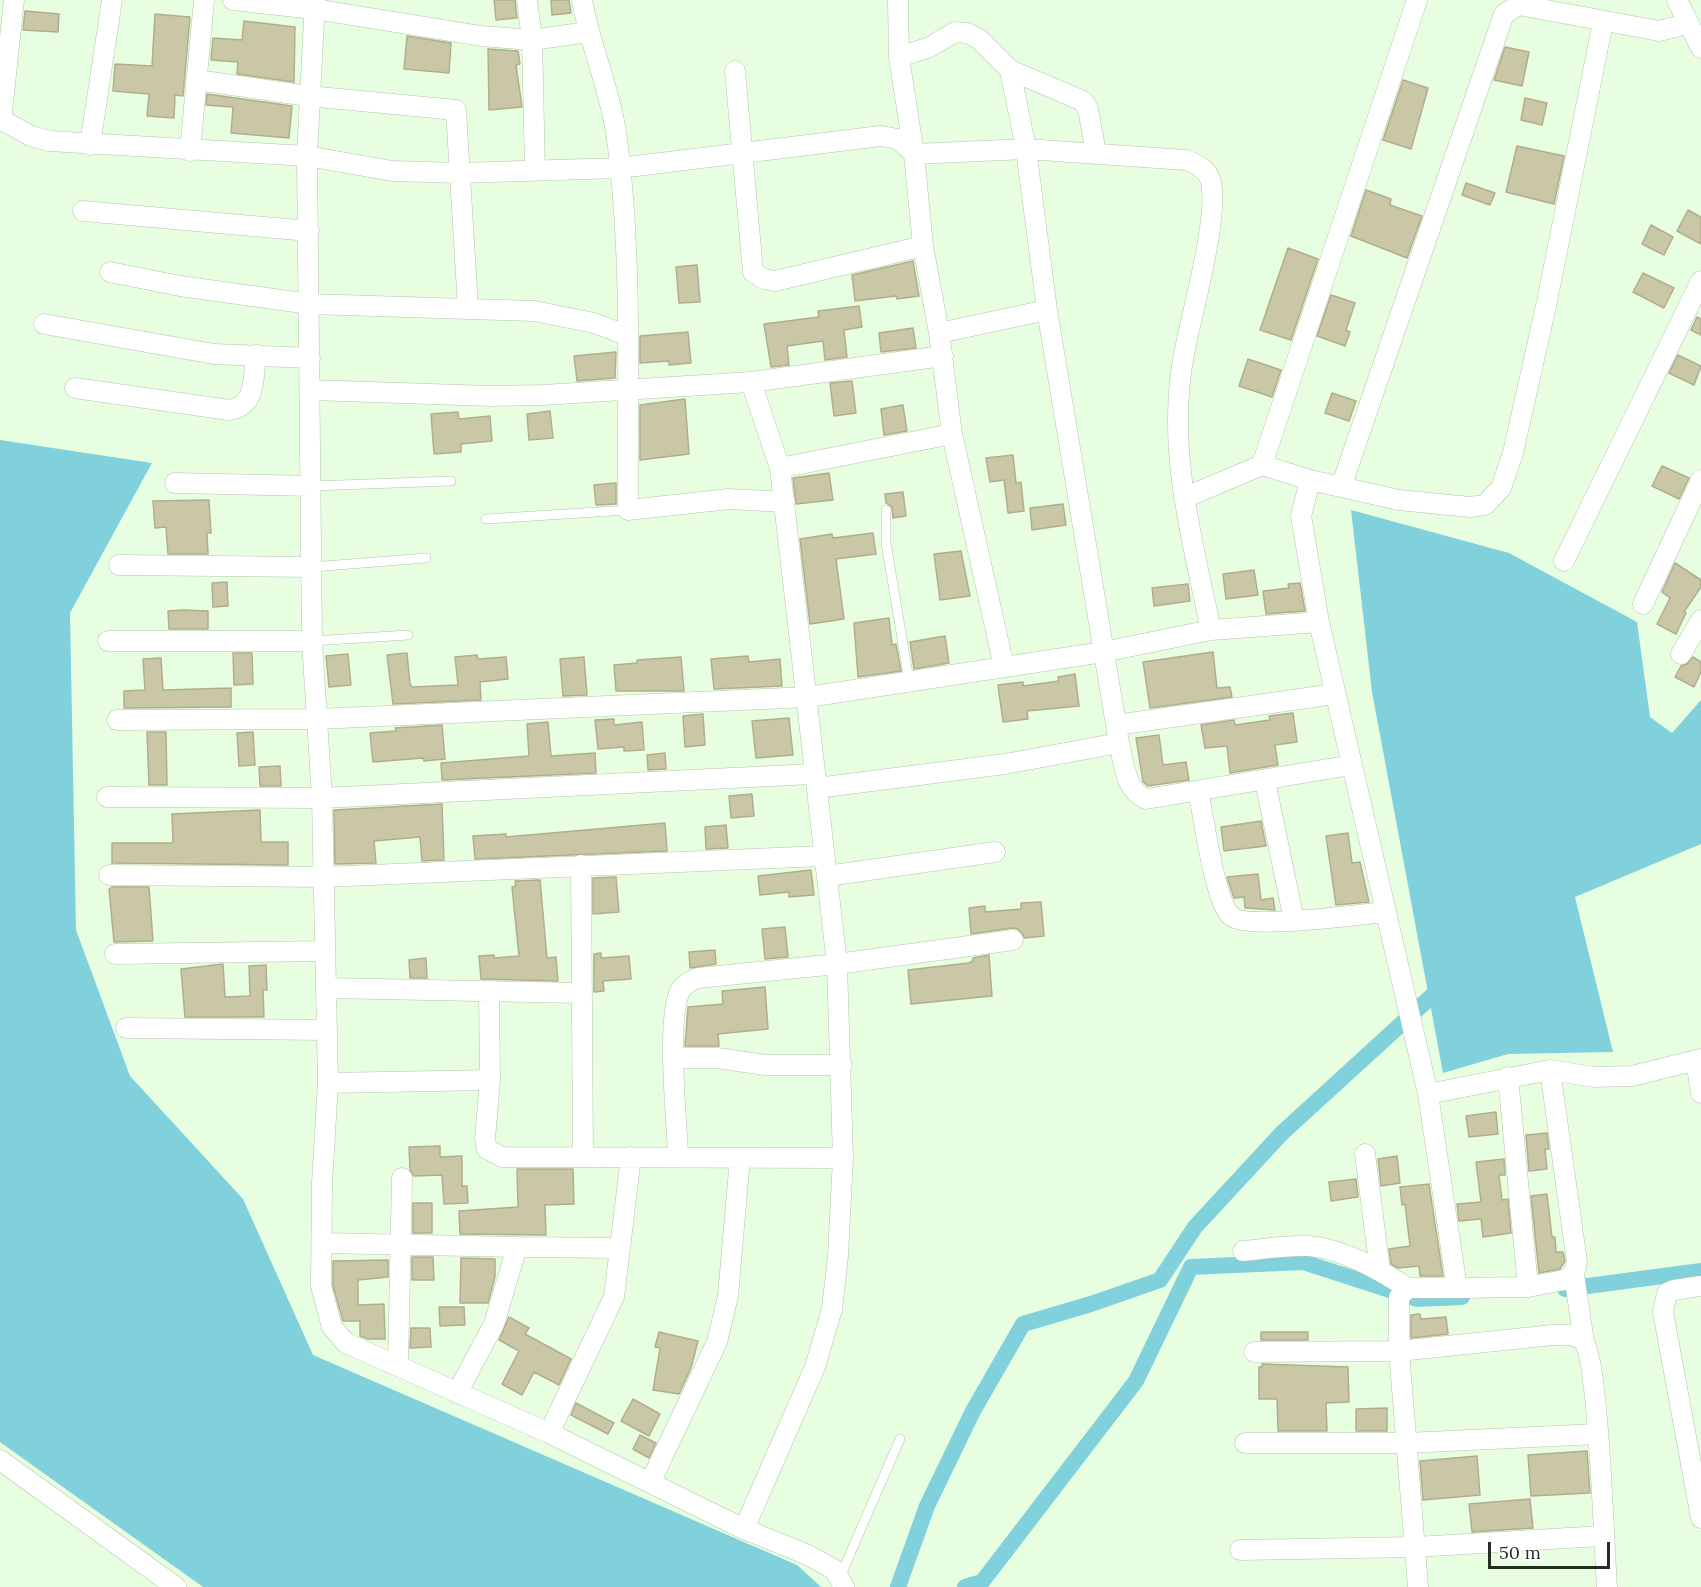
<!DOCTYPE html>
<style>
body{margin:0}
#map{position:relative;width:1701px;height:1587px;overflow:hidden;background:#e8fee1;font-family:Lora,serif}
canvas{display:block}
.scale{position:absolute;left:1488px;top:1542px;width:122px;height:27px;box-sizing:border-box;border:3px solid #252e23;border-top:0;padding-left:8px;font-size:18px;line-height:21px;white-space:nowrap;color:#252e23;-webkit-text-stroke:4px #fff;paint-order:stroke}
</style>
<div id="map">
<canvas width="1701" height="1587"></canvas>
<div class="scale">50 m</div>
</div>
<script>
const c = document.querySelector('canvas').getContext('2d');
c.lineJoin = 'round';
function paint(path, color) { c.fillStyle = color; c.fill(path, 'evenodd'); }
function trace(path, color, width, dash) { c.strokeStyle = color; c.lineWidth = width; c.lineCap = dash ? 'butt' : 'round'; c.setLineDash(dash || []); c.stroke(path); }
const water = new Path2D(`
 M0,440L152,463L70,613L76,930L130,1076L243,1199L313,1355L797,1565L821,1587H203L0,1442Z
 M1351,510L1509,553L1637,622L1650,717L1672,733L1701,700V844L1575,897L1613,1052L1508,1054L1443,1073L1372,692Z`);
const canal = new Path2D(`
 M1565,1289L1701,1271
 M898,1587L927,1506L973,1411L1023,1324L1091,1304L1160,1280L1195,1227L1282,1133L1445,984
 M965,1587L982,1582L1136,1381L1191,1267L1303,1262L1417,1299L1462,1297`);
const building = new Path2D(`
 M494,0H515L517,18L496,20Z
 M551,0H569L571,13L552,15Z
 M25,11L59,14L58,32L23,30Z
 M155,14L190,17L183,96L175,95L174,118L147,116L149,94L113,91L115,64L152,66Z
 M244,21L295,27L294,82L237,74L238,62L211,60L213,38L242,40Z
 M407,36L451,43L449,73L404,69Z
 M1505,47L1529,52L1522,86L1494,80Z
 M488,49L518,51L520,64L516,65L522,107L489,110Z
 M1403,80L1428,88L1411,149L1383,140Z
 M207,94L292,106L289,138L231,133L233,107L206,105Z
 M1525,98L1547,103L1542,125L1521,120Z
 M1517,146L1564,156L1554,204L1506,192Z
 M1466,183L1495,193L1490,205L1462,195Z
 M1366,190L1391,199L1390,205L1422,216L1407,258L1351,236Z
 M1688,210L1701,217V244L1677,231Z
 M1651,225L1673,237L1664,255L1642,244Z
 M1288,248L1318,259L1291,340L1260,330Z
 M913,261L919,296L897,299L896,296L855,301L852,275Z
 M697,265L700,302L679,303L676,267Z
 M1643,273L1674,288L1664,308L1633,292Z
 M1331,295L1355,303L1346,330L1350,332L1345,346L1317,336Z
 M859,306L862,327L844,330L847,357L825,360L823,341L787,346L789,365L771,367L764,324L819,317L818,311Z
 M1697,317L1701,319V335L1691,330Z
 M913,328L916,348L881,352L879,333Z
 M688,332L691,363L669,365V361L640,363V336Z
 M616,352L615,378L577,381L574,356Z
 M1678,355L1701,366L1694,385L1669,373Z
 M1248,359L1281,370L1272,397L1239,386Z
 M852,381L856,413L834,416L830,383Z
 M1332,393L1356,401L1349,421L1325,413Z
 M685,399L689,454L640,460V405Z
 M903,405L907,431L884,435L881,409Z
 M550,411L553,438L529,440L527,414Z
 M458,412L459,419L490,416L492,441L461,444V452L434,454L431,414Z
 M1013,455L1016,483L1021,482L1024,511L1008,513L1004,480L990,482L986,458Z
 M1662,466L1689,478L1679,499L1652,486Z
 M829,473L833,500L796,504L793,478Z
 M616,483V504L596,505L594,485Z
 M903,492L906,516L893,518L892,507L886,503L885,494Z
 M209,500L211,533H207L208,554H168L166,527L155,528L153,501Z
 M1063,504L1066,525L1032,530L1030,508Z
 M873,533L876,554L836,559L844,619L810,624L800,539L832,534L833,538Z
 M961,551L970,596L940,600L934,554Z
 M1675,563L1701,580V587L1684,612L1686,613L1676,634L1657,624L1670,598L1662,592Z
 M1254,570L1258,595L1226,599L1223,574Z
 M227,582L228,606L213,607L212,583Z
 M1300,583L1305,611L1266,614L1263,591L1289,588L1288,584Z
 M1188,584L1190,601L1154,606L1152,588Z
 M184,610L208,611V629H169L168,611Z
 M889,618L892,645L896,644L901,671L858,677L854,623Z
 M945,636L949,663L914,669L910,642Z
 M1213,652L1217,688L1230,687L1232,697L1150,708L1143,662Z
 M233,653H252L253,684L234,685Z
 M407,653L410,684L412,687L458,685L455,657L477,655L478,659L506,657L508,679L480,682L481,700L393,704L387,655Z
 M348,654L351,685L329,687L326,656Z
 M748,656L749,662L780,659L782,686L714,689L711,659Z
 M584,657L587,695L563,696L560,659Z
 M681,657L684,691H616L614,665L637,663V660Z
 M1693,657L1701,662V672L1694,687L1675,677L1681,666L1687,664Z
 M161,658L163,690L231,688V707L124,708V691L145,690L143,659Z
 M1075,674L1079,706L1027,711L1028,719L1003,722L998,685L1023,682V686L1059,681L1058,677Z
 M1293,713L1297,742L1275,745L1278,765L1230,773L1227,746L1205,748L1201,725L1234,720L1235,725L1270,720L1269,716Z
 M703,714L705,745L685,747L683,716Z
 M789,718L793,755L756,758L752,721Z
 M614,719V725L642,722L644,750L624,751V747L598,749L595,720Z
 M548,722L551,756L595,753L596,773L442,780L441,763L529,756L527,724Z
 M442,725L445,759L424,761L423,758L373,762L370,733L396,731L395,728Z
 M147,732H166L167,785H149Z
 M253,732L255,765L239,766L237,733Z
 M1159,735L1163,765L1186,762L1189,780L1148,786L1143,782L1136,738Z
 M665,753L666,769L648,770L647,755Z
 M280,766L281,786H260L259,767Z
 M752,794L754,816L731,818L729,796Z
 M442,804L444,860L422,861L420,837L374,841L376,863L335,864L334,810Z
 M260,810L261,842H288V865L112,863V843H173L172,814Z
 M1261,821L1266,846L1224,851L1221,827Z
 M665,823L667,851L475,859L473,836L506,834V837Z
 M726,825L728,848L706,849L705,827Z
 M1348,833L1352,863L1360,862L1369,902L1336,905L1326,836Z
 M811,870L814,895L789,897V892L760,895L758,876Z
 M1258,874L1261,900L1273,898L1275,910L1245,908L1244,897L1234,898L1227,877Z
 M616,877L619,912L593,914V878Z
 M540,880L547,958L556,957L558,981L481,979L479,956L494,955V958L519,956L512,887L516,886L515,881Z
 M112,887H149L153,941L114,942L109,889Z
 M1041,902L1044,936L1025,938L1018,929L1012,928L971,934L969,908L985,906V912L1021,909V903Z
 M785,927L788,957L765,959L762,929Z
 M715,950L716,964L690,968L689,952Z
 M601,953V958L629,956L631,979L603,981L604,991L594,992V954Z
 M989,955L992,996L911,1004L908,970L969,963L973,961V958Z
 M426,958L427,978H410L409,960Z
 M223,964L225,997L250,996L249,966L266,965L267,990H263L264,1017H185L181,969Z
 M765,987L768,1029L718,1034L719,1046H685L688,1007L723,1004L722,991Z
 M1496,1112L1498,1134L1469,1137L1466,1116Z
 M1547,1133L1549,1149H1545L1547,1169L1529,1171L1526,1135Z
 M440,1146V1157L462,1156V1186H467L468,1203L444,1204L442,1175L414,1176L410,1170L409,1147Z
 M1397,1156L1400,1183L1381,1186L1378,1159Z
 M1504,1159L1505,1175H1499L1502,1200L1508,1199L1511,1233L1483,1237L1481,1219L1459,1221L1457,1204L1481,1202L1476,1162Z
 M517,1169H573L574,1204L545,1205L546,1235L460,1234L459,1211L518,1207Z
 M1356,1179L1358,1197L1331,1201L1329,1182Z
 M1429,1184L1432,1204L1443,1276H1420L1419,1266L1398,1268L1391,1264L1389,1249L1410,1246L1405,1204L1402,1205L1400,1187Z
 M1547,1194L1552,1237H1555L1556,1252H1563L1565,1261L1560,1269L1539,1273L1531,1196Z
 M413,1203H432V1233H413Z
 M412,1257H433L434,1280H412Z
 M461,1258L495,1259V1277L488,1303H460Z
 M388,1260V1277L358,1280V1305L384,1304L385,1339H368L360,1336V1321H343L333,1286V1261Z
 M439,1307H464L465,1325L440,1326Z
 M1420,1314L1421,1319L1446,1317L1448,1334L1411,1338V1315Z
 M509,1317L529,1328L525,1334L571,1359L559,1385L534,1372L522,1395L502,1384L519,1351L499,1340Z
 M411,1328H430L431,1347L410,1348Z
 M659,1332L698,1341L691,1368L679,1394L653,1390L660,1348L655,1347Z
 M1261,1332H1308V1340H1261Z
 M1262,1364L1348,1367L1349,1402L1326,1403L1327,1431H1278L1277,1399H1259V1367H1262Z
 M633,1399L660,1414L649,1436L621,1421Z
 M576,1403L614,1423L608,1434L571,1415Z
 M1387,1408V1431H1356V1409Z
 M640,1435L656,1443L649,1458L633,1449Z
 M1587,1451L1590,1493L1531,1496L1528,1455Z
 M1477,1456L1480,1495L1423,1500L1420,1461Z
 M1530,1499L1533,1528L1472,1532L1469,1504Z`);
const lane = new Path2D(`
 M312,486L451,481
 M886,510V543L909,680
 M486,519L628,510
 M312,567L426,558
 M312,641L408,635
 M840,1577L900,1439`);
const street = new Path2D(`
 M233,0L314,9L481,36L532,40L588,32
 M315,0L307,156L312,641L322,798L328,1083L322,1183L321,1286L332,1327L346,1343L549,1433L744,1529L808,1555L835,1570L844,1587
 M527,0L532,40L535,171
 M582,0C590,45 609,87 616,132C633,254 627,386 628,510L729,499L785,502
 M898,0L899,57L914,154L923,246
 M1677,0L1701,48
 M899,57L930,47L955,32L967,33L979,39L1010,70L1083,101L1088,109L1096,153
 M1010,70L1026,149L1047,310
 M735,71L753,272L764,279L775,281L923,246L939,333
 M197,80L308,96L456,110L468,308
 M0,119L31,136L49,141L307,156L392,171L458,173L620,168L881,136L898,139L914,154L1026,149L1186,160C1196,164 1205,167 1210,179C1221,211 1191,316 1184,354C1166,448 1192,539 1211,630
 M1,121L14,0
 M90,145L112,0
 M190,151L204,0
 M83,211L309,231
 M110,272L180,286L310,304L534,311L594,323L626,335
 M44,324L214,354L310,358
 M751,382L780,468
 M75,388L229,410C257,406 253,377 256,355
 M311,390L490,396L543,395L751,382L943,356
 M1262,465L1417,0
 M1310,480L1301,516L1319,622
 M175,483L312,486
 M1341,487L1504,14L1519,5L1659,31L1687,24
 M1184,498L1262,465L1310,480L1399,500L1470,507L1485,505L1501,488L1513,453L1546,306L1603,22
 M1564,561L1701,281
 M119,565L312,567
 M1643,604L1701,480
 M108,641H312
 M1681,654L1701,620
 M117,720L317,719L808,697L1103,652L1211,630L1319,622L1428,1094L1457,1288H1408L1399,1297V1351L1418,1587
 M1116,725L1335,694
 M1119,743C1124,762 1125,791 1146,799L1352,765
 M1265,781L1294,920
 M817,788L1005,764L1119,743L1047,310L939,333L952,434L1004,667
 M1198,791C1204,817 1214,898 1230,915C1245,931 1360,914 1386,912
 M107,797L322,798L813,774
 M581,865L583,1157
 M109,875L323,877L823,856
 M827,876L995,852
 M115,954L325,951
 M326,988L581,993
 M489,991L490,1080
 M126,1028L327,1030
 M674,1058H717L765,1065H842
 M1696,1060L1701,1093
 M328,1083L490,1080L485,1139L487,1149L502,1157L843,1158
 M1428,1094L1550,1070L1594,1077L1632,1076L1701,1059
 M1365,1154L1380,1271
 M678,1156C677,1119 666,1022 680,991C684,984 690,981 698,978L837,964L1013,940
 M322,1243L517,1247
 M1243,1251C1264,1249 1287,1245 1309,1246C1344,1249 1379,1270 1408,1288
 M1574,1274L1584,1342
 M1701,1286L1674,1290L1667,1293L1663,1312L1701,1518
 M1528,1287L1564,1280L1574,1274L1577,1262L1550,1070
 M1457,1288L1528,1287L1508,1077
 M1254,1352L1399,1351L1553,1335C1563,1335 1575,1333 1583,1341C1599,1358 1604,1551 1607,1587
 M398,1366L402,1178
 M457,1393L494,1324L517,1247L620,1248
 M549,1433L614,1297L631,1157
 M1245,1443H1406L1598,1434
 M0,1460L176,1587
 M650,1483L717,1342L728,1296L740,1158
 M744,1529L815,1367L832,1309L838,1256L843,1158L837,964L780,468L952,434
 M1240,1550L1415,1547L1602,1536`);
paint(water, '#80d1dc');
trace(canal, '#80d1dc', 16);
paint(building, '#c9c7a5');
trace(building, '#b1ae8e', 1.5);
trace(lane, '#b0c5a9', 10);
trace(street, '#b0c5a9', 21);
trace(lane, '#fff', 9);
trace(street, '#fff', 20);
</script>
